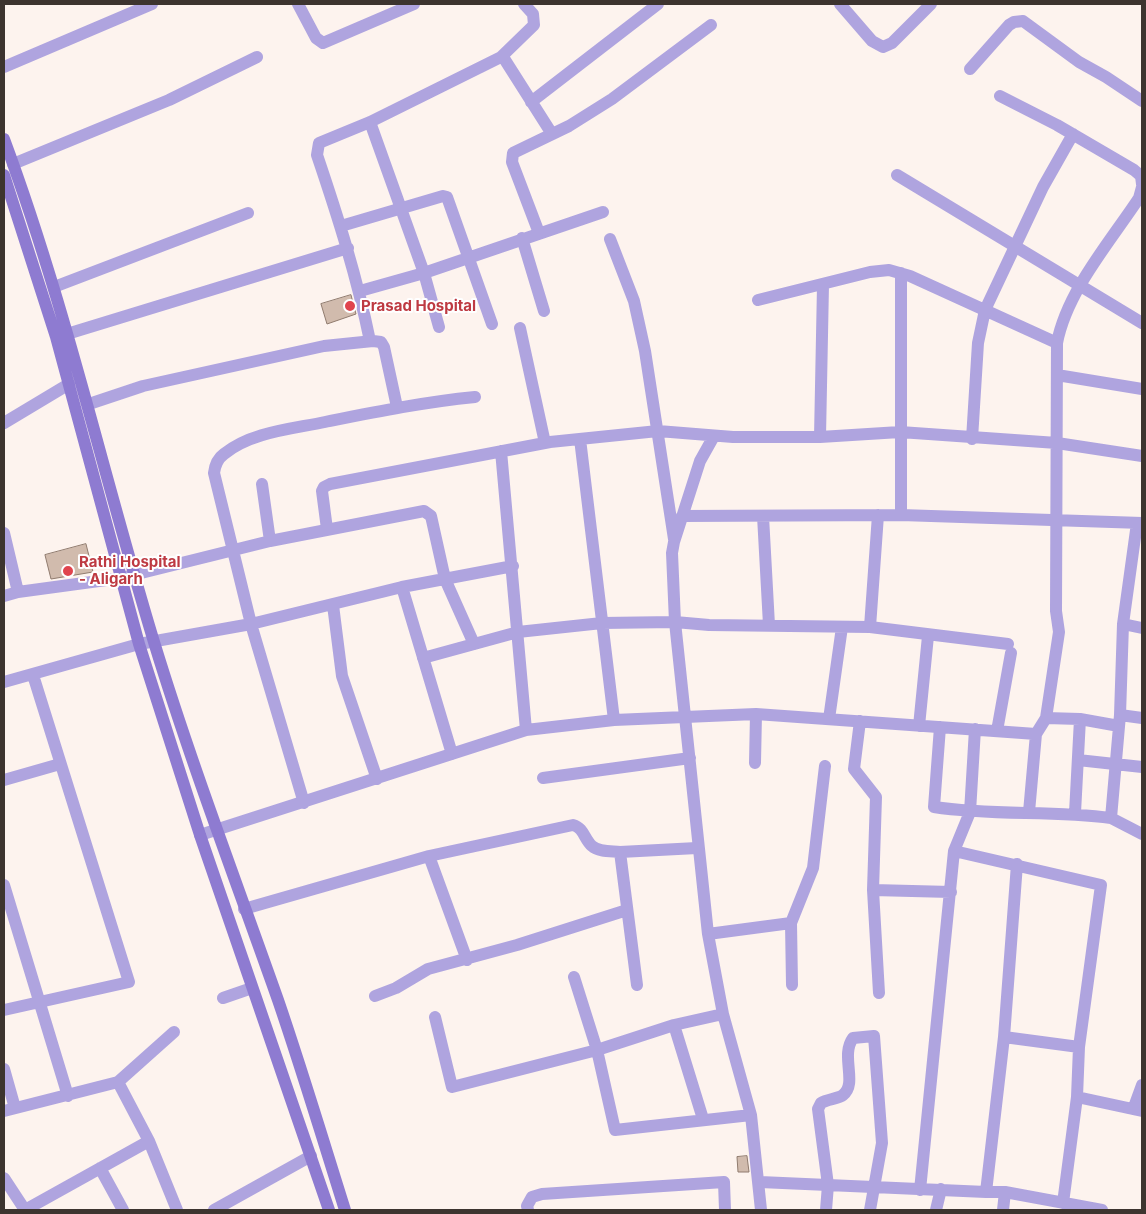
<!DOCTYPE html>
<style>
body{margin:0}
#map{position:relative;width:1146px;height:1214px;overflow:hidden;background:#fdf3ee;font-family:Inter,sans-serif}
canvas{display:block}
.frame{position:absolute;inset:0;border:5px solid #3d342f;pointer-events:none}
</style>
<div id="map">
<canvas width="1146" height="1214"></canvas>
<div class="frame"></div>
</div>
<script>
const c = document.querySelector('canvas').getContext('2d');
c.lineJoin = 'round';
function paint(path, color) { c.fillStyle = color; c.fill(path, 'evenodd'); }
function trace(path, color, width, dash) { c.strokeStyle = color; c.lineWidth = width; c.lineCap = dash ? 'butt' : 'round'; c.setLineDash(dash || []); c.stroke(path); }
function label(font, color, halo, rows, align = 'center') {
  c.font = font + ' Inter,sans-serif'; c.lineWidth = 4; c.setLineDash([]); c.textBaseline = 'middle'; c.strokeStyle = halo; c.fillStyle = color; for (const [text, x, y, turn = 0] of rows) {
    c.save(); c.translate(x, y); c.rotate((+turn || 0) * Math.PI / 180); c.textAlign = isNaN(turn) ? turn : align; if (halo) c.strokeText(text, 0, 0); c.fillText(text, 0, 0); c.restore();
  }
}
const building = new Path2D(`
 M351,295L356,314L327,324L321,304Z
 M86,544L93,572L51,579L45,555Z
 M747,1156L749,1172H738L737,1157Z`);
const street = new Path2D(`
 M298,4L316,38L323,43L414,4
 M840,4L872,41L883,47L892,43L931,4
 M501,57L534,25L533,14L524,4
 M4,67L152,4
 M970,69L1009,25L1014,22L1023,21L1079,62L1106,77L1142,101
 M1000,96L1057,125L1134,170L1141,176L1142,184
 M531,102L658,4
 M370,122L424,273L439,327
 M13,164L169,100L257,57
 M897,175L1142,323
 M341,226L443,196L447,197L492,324
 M539,233L512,162L513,153L569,126L612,99L711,25
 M522,238L544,311
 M610,239L634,301L645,351L674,539
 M901,273V515L1142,523
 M54,287L248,213
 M360,291L424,273L603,212
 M758,300L870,272L889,270L910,276L1057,343
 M520,328L545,443
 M67,334L348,248
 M370,341C357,277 338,217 317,155L319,143L370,122L501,57L505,60L552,134
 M1057,375L1142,389
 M89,404L143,386L324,346L373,341L381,342L384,347L397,407
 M4,423L69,384
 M714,436L700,461L674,542L672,553L675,622L708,934L723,1014L751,1115L761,1210
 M820,437L823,285
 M580,439L614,720
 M972,439L978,343L985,310L1043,187L1073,134
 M501,451L526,730
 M262,484L270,541
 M682,516L901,515
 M763,516L769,625
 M1137,523L1123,624L1120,715L1111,818L1142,834
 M327,529L322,491L324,487L330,484L550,442L658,431L733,437H820L900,432L1057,443L1142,456
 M4,533L18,592L4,596
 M402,587L513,566
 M18,592L121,578L270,541L424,511L431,516L445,579L474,644
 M333,605L342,676L377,779
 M1123,624L1142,628
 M870,627L878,515
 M423,658L518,632L602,623L675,622L709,625L870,627L1008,644
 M4,682L139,644L251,624L304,803
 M1120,715L1142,718
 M1046,718L1059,632L1056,611L1057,343C1067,291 1110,242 1139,198L1142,187
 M829,719L842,627
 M860,721L854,769L876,797L873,890
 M919,726L928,636
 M940,727L934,807C993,816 1052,810 1111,818
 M997,731L1011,653
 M452,754L402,587L251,624L214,473C215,465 217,459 224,454C251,432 292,429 325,422C375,412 424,402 475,397
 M1078,760L1142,767
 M755,763L756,714
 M543,778L690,758
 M4,780L60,764
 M1029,812L1036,734
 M1075,813L1080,719
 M200,835L526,730L614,720L756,714L1036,734L1046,718L1080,719L1119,726
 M954,851L970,812L975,729
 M429,856L467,960
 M1017,864L1004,1037L986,1192H1005L1102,1210
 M4,885L68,1096
 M244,909L429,856L573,825C584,828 584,839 592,846C599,852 611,851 620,852
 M791,923L813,868L825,766
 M708,934L791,923L792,985
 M574,977L597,1050L674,1025L723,1014
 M637,985L620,852L697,848
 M879,993L873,890L951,892
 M375,996L396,988L428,969L517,945L627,910
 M223,998L252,988
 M4,1010L129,982L33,675
 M435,1017L452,1087L597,1050L615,1130L751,1115
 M674,1025L703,1119
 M1004,1037L1079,1047
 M4,1069L15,1108
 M118,1082L149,1141L177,1210
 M1077,1097L1142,1111
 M1134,1107L1142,1085
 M4,1111L118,1082L174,1032
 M100,1168L123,1210
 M4,1178L25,1210
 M760,1182L986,1192
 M920,1190L954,851L1101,885L1079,1047L1077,1097L1063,1203
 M25,1210L149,1141
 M214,1210L311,1156
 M528,1210L527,1206L532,1197L542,1194L724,1182L725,1210
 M826,1210L828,1185L818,1109L821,1103C827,1099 838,1099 843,1095C858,1083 840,1056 853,1038L874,1036L882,1143L870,1210
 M936,1210L941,1189
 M1003,1210L1005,1192`);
const secondary = new Path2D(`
 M4,139C65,303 103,474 154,642C191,763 236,881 278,1000C302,1070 323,1140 345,1210
 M4,175L56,337L139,644L200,835L329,1210`);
const markers = [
 [350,306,6,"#e0444e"],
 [68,571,6,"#e0444e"]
];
const healthNames = [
 ["Prasad Hospital",361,306],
 ["Rathi Hospital",79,562],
 ["- Aligarh",79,579]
];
paint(building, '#d1bbad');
trace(building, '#907b6e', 1);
trace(street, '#afa4df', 12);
trace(secondary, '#8e7bd1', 12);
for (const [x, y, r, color] of markers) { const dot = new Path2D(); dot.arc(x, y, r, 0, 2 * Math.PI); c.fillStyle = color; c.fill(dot); trace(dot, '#fff', 2); }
label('bold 15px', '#be3a42', '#fff', healthNames, 'left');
</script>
